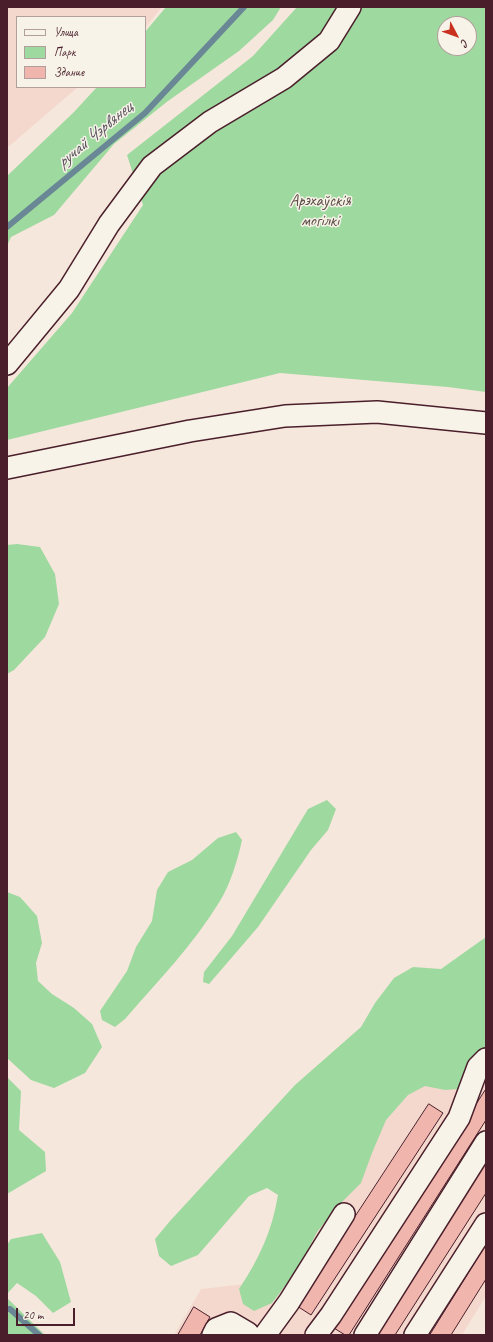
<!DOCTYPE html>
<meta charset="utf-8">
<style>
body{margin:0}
#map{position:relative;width:493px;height:1342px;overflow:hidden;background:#f6e7dc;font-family:Caveat,sans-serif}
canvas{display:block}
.frame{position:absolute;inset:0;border:8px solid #4a1f2b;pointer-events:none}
.legend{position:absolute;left:16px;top:16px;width:130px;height:72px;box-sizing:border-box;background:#f7f3e8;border:1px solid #b29e9c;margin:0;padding:5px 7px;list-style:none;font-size:12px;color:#4a1f2b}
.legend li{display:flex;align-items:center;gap:8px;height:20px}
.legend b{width:20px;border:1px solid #b29e9c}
.north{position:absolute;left:437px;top:16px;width:40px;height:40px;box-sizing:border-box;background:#f7f3e8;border:1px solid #b29e9c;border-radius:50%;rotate:131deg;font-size:11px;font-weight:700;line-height:16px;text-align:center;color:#4a1f2b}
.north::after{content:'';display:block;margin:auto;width:14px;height:18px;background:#c8321e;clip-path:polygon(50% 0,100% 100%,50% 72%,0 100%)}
.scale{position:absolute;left:16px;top:1308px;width:59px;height:18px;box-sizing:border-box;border:2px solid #4a1f2b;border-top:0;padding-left:5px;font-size:12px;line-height:14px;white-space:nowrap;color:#4a1f2b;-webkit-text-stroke:3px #f7f3e8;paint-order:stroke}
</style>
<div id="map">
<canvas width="493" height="1342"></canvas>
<div class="frame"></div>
<ul class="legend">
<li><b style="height:5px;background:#f7f3e8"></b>Улица</li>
<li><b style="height:11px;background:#9ed9a0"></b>Парк</li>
<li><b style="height:11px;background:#f0b5ac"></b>Здание</li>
</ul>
<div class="north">С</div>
<div class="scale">20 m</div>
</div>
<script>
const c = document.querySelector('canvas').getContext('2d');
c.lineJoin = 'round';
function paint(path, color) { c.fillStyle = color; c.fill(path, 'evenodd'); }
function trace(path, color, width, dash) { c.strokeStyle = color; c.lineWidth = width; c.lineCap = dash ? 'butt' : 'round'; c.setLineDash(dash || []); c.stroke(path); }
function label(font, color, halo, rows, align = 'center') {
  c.font = font + ' Caveat,sans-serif'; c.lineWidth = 3; c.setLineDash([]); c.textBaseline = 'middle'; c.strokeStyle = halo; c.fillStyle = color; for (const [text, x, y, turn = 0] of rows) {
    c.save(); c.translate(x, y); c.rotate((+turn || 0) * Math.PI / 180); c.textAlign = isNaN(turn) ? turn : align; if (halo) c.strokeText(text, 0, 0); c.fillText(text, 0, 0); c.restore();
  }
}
const built = new Path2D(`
 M7,7H162L145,28V17H17V87H78L7,148Z
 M486,980V1296L462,1335H174L201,1289L264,1282Z`);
const green = new Path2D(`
 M166,7H281L273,20L239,51L168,101L114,144L54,215L11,237L7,246V176L74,112L97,87H145V32Z
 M297,7H486V392L448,387L280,373L7,440V388L72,313L143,205L127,155L253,56ZM445,24H469V48H445Z
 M17,544L40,547L55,574L59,604L45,637L14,670L7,674V545Z
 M327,800L336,809L328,830L311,850L258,927L209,984L203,982L204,972L232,936L308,809Z
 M236,832L242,840C238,859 230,885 220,901C194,944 158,981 125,1019L115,1027L102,1020L100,1011L127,971L136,947L152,921L157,890L168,872L192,860L218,838Z
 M7,892L20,897L37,916L42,943L36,963L38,981L52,994L74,1008L92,1024L102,1047L85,1073L54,1088L31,1080L7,1058Z
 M486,937V1048L458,1089L445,1090L425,1086L408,1095L386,1120L372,1153L361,1183L338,1206L317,1232L300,1266L272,1303L254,1311L243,1304L239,1289C259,1259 272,1231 278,1195L267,1188L249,1196L198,1255L171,1266L159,1256L155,1239L170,1221L295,1085L361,1027L375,1003L394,978L413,967L441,969Z
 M7,1077L21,1091L19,1130L45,1152L46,1171L7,1194Z
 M42,1233L60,1262L71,1302L53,1313L36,1296L17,1283L7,1294V1245L11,1239Z
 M7,1298L45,1335H7Z`);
const stream = new Path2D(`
 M7,227L145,113L244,7
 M7,1309H10L39,1335`);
const building = new Path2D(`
 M486,1089V1120L349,1335H345L334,1328Z
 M429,1104L443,1113L311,1315L297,1306Z
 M486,1160V1193L395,1335H374Z
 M486,1245V1279L451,1335H430Z
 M194,1307L210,1317L200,1335H178Z`);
const minor = new Path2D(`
 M7,364L69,289L109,224L152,166L210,122L284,78L329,41L350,7
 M7,468L190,431L285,416L377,412L486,423
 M213,1335L216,1329L231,1323L248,1333L249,1335
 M265,1335L289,1302L344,1214
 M316,1335L331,1315L459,1118L478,1067L486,1059
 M365,1335L486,1142
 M415,1335L486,1224`);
const parkNames = [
 ["Арэхаўскія",320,202],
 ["могілкі",320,222]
];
const waterNames = [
 ["ручай Чэрвянец",95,135,-40]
];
paint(built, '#f4d8ce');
paint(green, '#9ed9a0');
trace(stream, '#698795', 6);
paint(building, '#f0b5ac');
trace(building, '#4a1f2b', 1);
trace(minor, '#4a1f2b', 24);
trace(minor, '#f7f3e8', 21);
label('17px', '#5f4e48', '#f7f3e8', parkNames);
label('italic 18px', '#5a5360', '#f7f3e8', waterNames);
</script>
